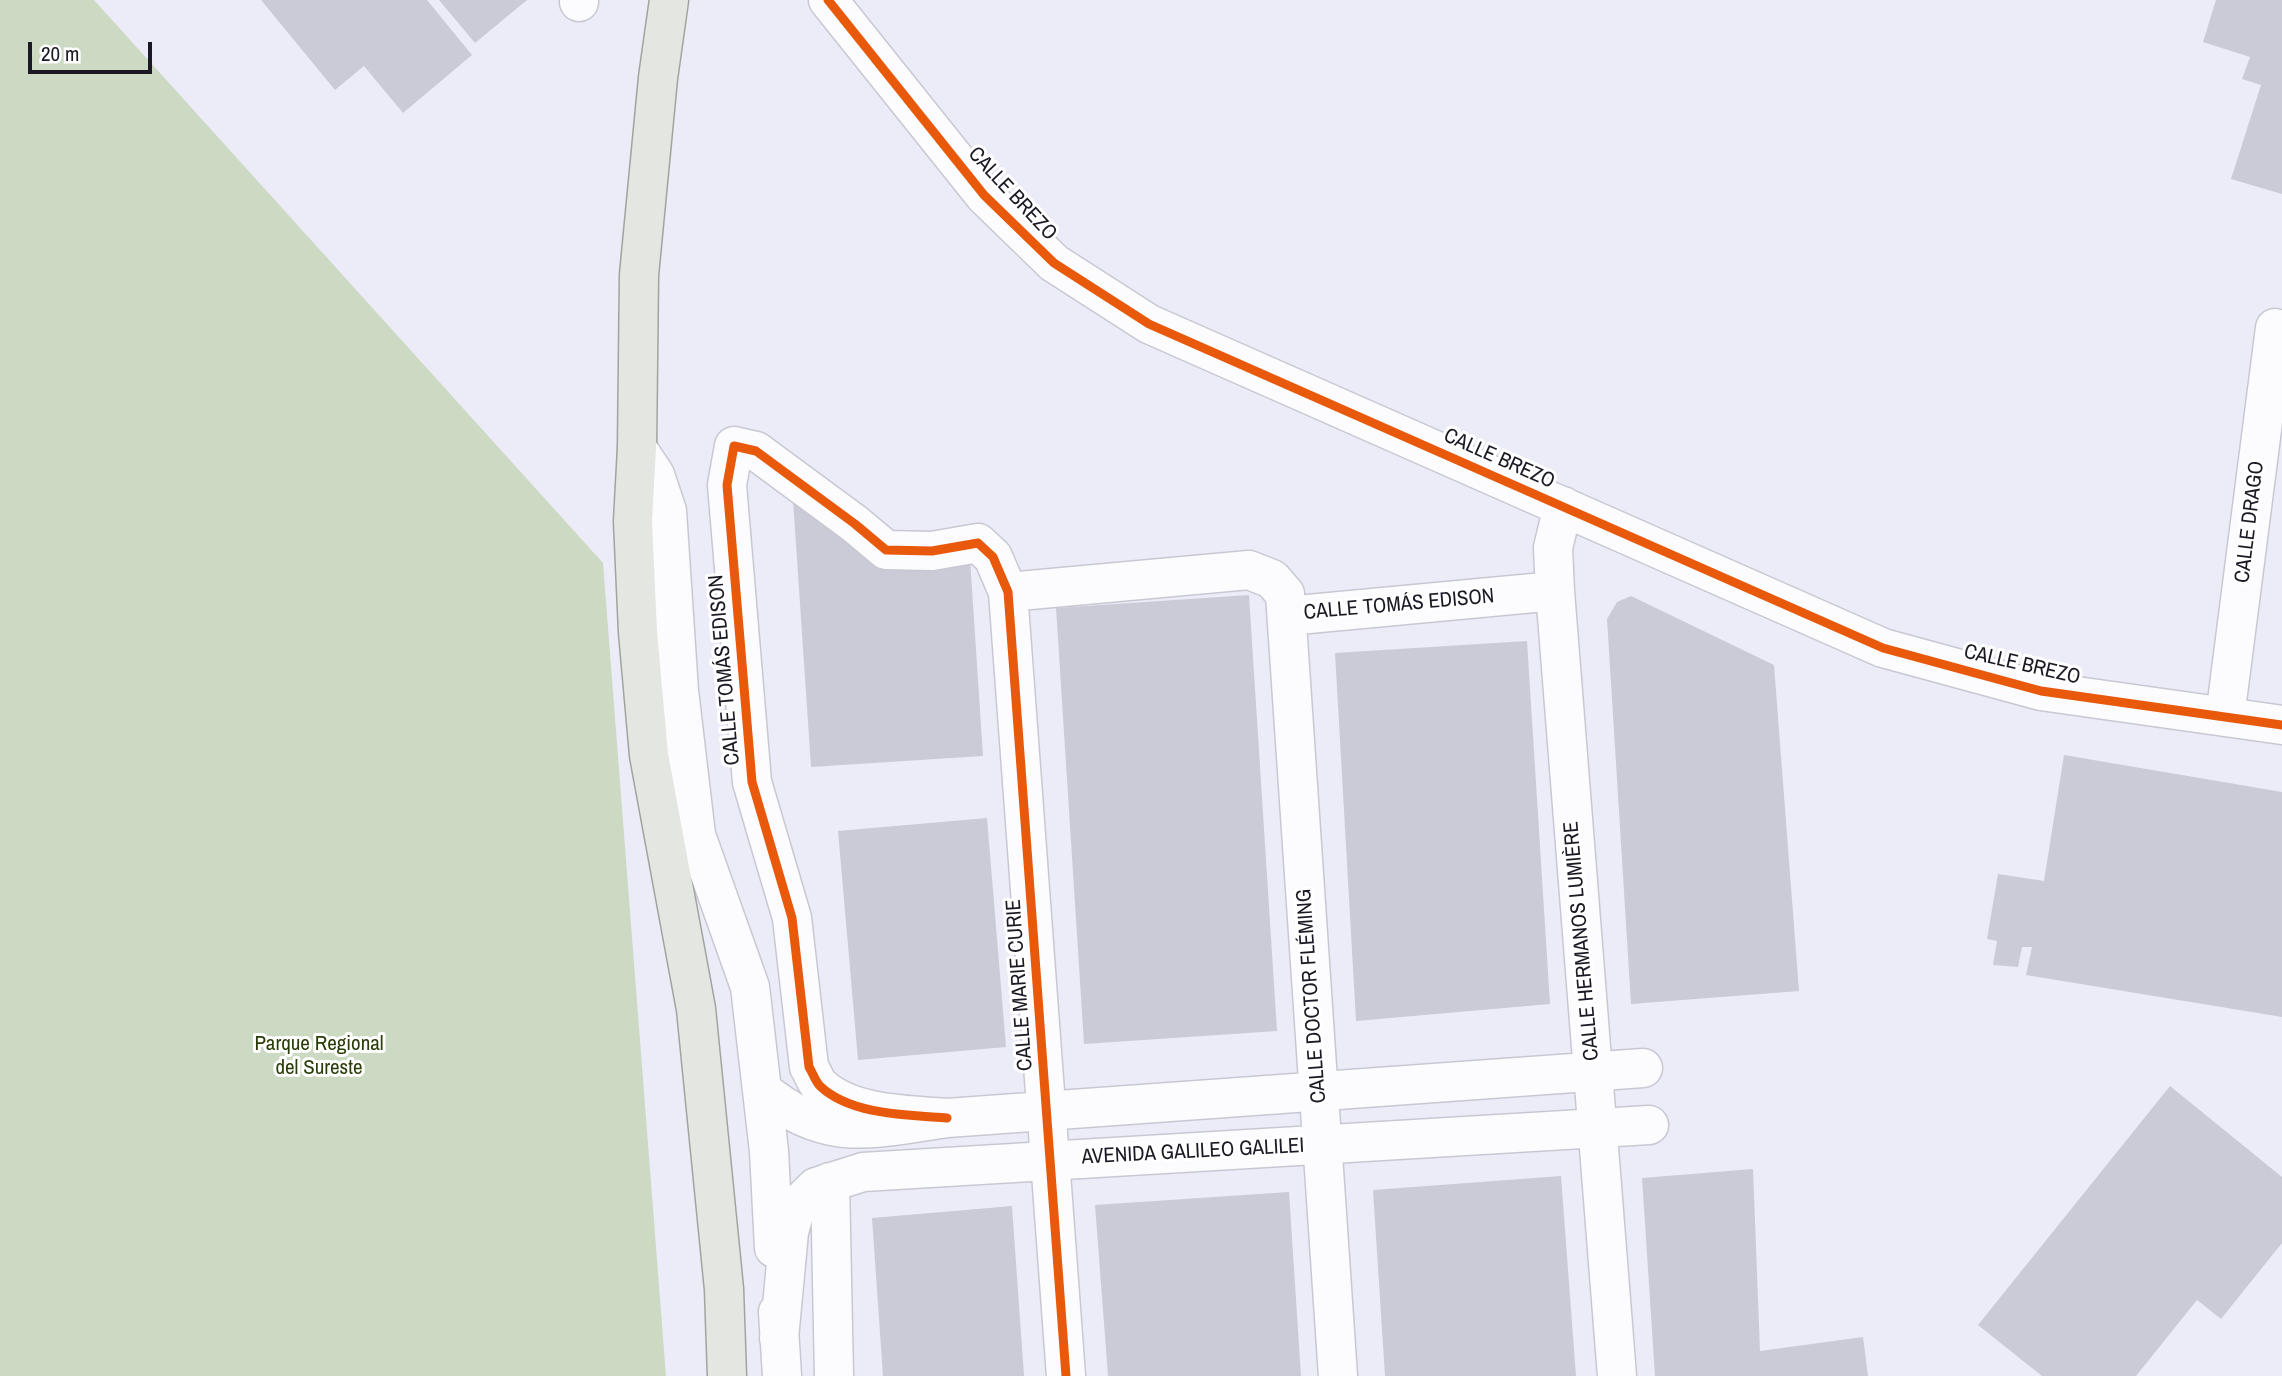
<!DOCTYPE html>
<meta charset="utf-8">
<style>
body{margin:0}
#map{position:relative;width:2282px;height:1376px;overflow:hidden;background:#ececf9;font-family:"Archivo Narrow",sans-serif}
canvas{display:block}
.scale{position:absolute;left:28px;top:42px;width:124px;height:32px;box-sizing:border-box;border:4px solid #1a1924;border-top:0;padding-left:9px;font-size:21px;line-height:24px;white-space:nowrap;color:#1a1924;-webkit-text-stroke:5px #fff;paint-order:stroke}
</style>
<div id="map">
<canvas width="2282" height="1376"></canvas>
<div class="scale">20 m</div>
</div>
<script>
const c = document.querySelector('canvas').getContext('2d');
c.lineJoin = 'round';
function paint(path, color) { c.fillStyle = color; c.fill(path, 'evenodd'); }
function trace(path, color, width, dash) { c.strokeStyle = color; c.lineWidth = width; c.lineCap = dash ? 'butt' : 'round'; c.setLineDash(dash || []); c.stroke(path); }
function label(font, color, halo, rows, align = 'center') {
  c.font = font + ' "Archivo Narrow",sans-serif'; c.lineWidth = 6; c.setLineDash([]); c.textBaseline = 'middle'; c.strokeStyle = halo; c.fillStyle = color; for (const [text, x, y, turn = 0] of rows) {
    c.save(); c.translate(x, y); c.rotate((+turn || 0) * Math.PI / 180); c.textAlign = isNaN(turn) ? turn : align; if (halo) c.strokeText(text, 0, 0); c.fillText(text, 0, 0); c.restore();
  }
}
const green = new Path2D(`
 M0,0H94L603,563L666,1376H0Z`);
const building = new Path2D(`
 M261,0H427L472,55L403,113L364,66L335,90Z
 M439,0H527L475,43Z
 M2216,0H2282V194L2231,179L2261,85L2242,79L2250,57L2203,42Z
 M793,500L970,558L983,756L811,767Z
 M1249,595L1277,1031L1084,1044L1056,608Z
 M1631,596L1774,665L1799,991L1631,1004L1607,619L1617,602Z
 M1527,641L1550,1004L1356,1021L1335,653Z
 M2064,755L2282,792V1017L2026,975L2032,947H2022L2018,967L1993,965L1997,941L1987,939L1998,874L2044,881Z
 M987,818L1006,1047L858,1060L838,831Z
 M2170,1086L2282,1177V1243L2221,1319L2197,1300L2136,1376H2042L1978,1325Z
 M1753,1169L1760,1351L1863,1337L1868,1376H1655L1642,1178Z
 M1561,1176L1576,1376H1385L1373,1190Z
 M1289,1192L1301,1376H1108L1095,1205Z
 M1012,1206L1024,1376H883L872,1218Z`);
const minor = new Path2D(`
 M828,0L984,195L1054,263L1149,324L1883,648L2041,691L2282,725
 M579,2V0
 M637,448L655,475L667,511L679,691L696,835L750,987L769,1151L774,1248
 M1563,506L1553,548L1555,591L1617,1376
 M1008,592L1249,570L1272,579L1285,594L1338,1376
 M1287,616L1555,591
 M2225,717L2275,328
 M762,1090C826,1144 872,1129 947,1118L1643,1068
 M947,1118C908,1115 850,1115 820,1086C815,1081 813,1073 809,1067L792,918L752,782L727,485L734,446L756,451L855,524L886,550L932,551L978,543L993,557L1008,592L1066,1376
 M830,1182L834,1376
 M778,1312L782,1376
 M779,1338L789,1232L796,1207L816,1187L863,1172L1649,1125`);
const major = new Path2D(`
 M669,0L658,78L639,275L637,448L633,521L638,632L649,755L696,1009L724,1289L727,1376`);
const cycleway = new Path2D(`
 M828,0L984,195L1054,263L1149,324L1883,648L2041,691L2282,725
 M947,1118C908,1115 850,1115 820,1086C815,1081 813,1073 809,1067L792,918L752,782L727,485L734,446L756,451L855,524L886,550L932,551L978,543L993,557L1008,592L1066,1376`);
const streetNames = [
 ["CALLE BREZO",1012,194,47],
 ["CALLE BREZO",1499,459,24],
 ["CALLE DRAGO",2250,522,-83],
 ["CALLE TOMÁS EDISON",1399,605,-5],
 ["CALLE BREZO",2022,665,13],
 ["CALLE TOMÁS EDISON",725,670,-95],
 ["CALLE HERMANOS LUMIÈRE",1582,941,-95],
 ["CALLE MARIE CURIE",1020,985,-94],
 ["CALLE DOCTOR FLÉMING",1312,996,-94],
 ["AVENIDA GALILEO GALILEI",1193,1152,-3]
];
const parkNames = [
 ["Parque Regional",319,1044],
 ["del Sureste",319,1068]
];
paint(green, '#ccd9c3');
paint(building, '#cbcbd7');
trace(minor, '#c8c8d3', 41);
trace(major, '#a0a49f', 41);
trace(minor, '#fcfcfe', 38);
trace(major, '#e4e6e1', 38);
trace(cycleway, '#e8590c', 9);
label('21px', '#1a1924', '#fff', streetNames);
label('21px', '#2a3d08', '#fff', parkNames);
</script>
